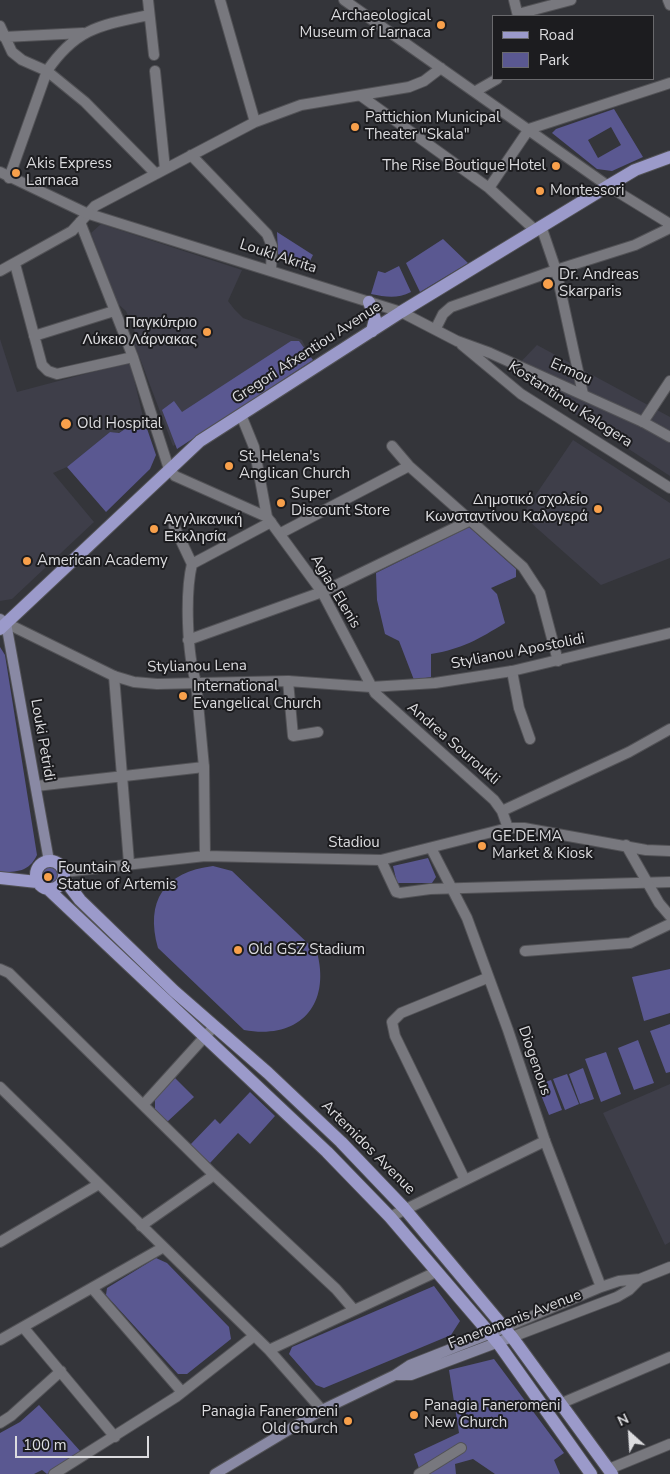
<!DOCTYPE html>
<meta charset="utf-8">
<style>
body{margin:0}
#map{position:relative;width:670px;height:1474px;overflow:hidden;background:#34353a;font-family:"Nunito Sans",sans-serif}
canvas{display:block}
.legend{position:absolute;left:492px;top:15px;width:162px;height:65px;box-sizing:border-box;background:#1c1c1f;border:1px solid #69696c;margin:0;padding:6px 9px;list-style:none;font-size:15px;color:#dcdcdf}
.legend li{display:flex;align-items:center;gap:10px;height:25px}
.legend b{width:25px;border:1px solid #69696c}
.north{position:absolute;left:605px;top:1409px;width:50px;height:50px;-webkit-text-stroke:4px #1c1c1f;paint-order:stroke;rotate:334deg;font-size:14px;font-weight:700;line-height:20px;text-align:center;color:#dcdcdf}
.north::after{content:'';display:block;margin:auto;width:18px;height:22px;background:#dcdcdf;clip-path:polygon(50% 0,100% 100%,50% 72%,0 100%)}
.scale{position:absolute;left:15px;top:1436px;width:134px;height:22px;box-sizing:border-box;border:2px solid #dcdcdf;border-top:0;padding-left:6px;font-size:15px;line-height:18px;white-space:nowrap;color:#dcdcdf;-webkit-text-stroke:4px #1c1c1f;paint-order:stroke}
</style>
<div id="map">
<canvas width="670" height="1474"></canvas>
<ul class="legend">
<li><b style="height:6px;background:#9b9aca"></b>Road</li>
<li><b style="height:14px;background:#5a5891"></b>Park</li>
</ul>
<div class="north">N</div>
<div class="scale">100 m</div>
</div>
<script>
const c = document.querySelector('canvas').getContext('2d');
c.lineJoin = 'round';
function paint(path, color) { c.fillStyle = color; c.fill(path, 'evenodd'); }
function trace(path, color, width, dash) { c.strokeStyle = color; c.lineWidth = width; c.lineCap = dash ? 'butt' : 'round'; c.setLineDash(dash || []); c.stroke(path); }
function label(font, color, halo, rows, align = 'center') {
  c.font = font + ' "Nunito Sans",sans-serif'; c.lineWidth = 4; c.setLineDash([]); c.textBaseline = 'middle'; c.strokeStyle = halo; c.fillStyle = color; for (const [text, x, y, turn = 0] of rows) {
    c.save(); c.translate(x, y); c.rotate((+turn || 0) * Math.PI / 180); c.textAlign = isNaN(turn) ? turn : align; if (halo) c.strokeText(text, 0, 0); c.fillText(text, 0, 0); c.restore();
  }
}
const built = new Path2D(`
 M101,224L242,270L228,301L235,310L243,318L302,340L309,354L173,446L133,340L136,335L126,311L118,304L91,233Z
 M0,339L17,392L130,362L143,417L118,433L110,432L67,467L53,473L94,522L12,599L0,601Z
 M537,345L670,417V476L511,372Z
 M573,440L670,503V558L601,585L522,515Z
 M670,1084V1242L665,1245L603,1113Z`);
const green = new Path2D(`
 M614,109L643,157L612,171L597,169L552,133L556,129ZM611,127L621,145L598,158L588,140Z
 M277,232L313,255L310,261L297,267L278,254Z
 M443,239L468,263L420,292L406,263Z
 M399,266L411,292C397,299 386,297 371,294L378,271L385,273Z
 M291,341H299L313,360L177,449L162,410L174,401L182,412Z
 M143,417L156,455L150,469L106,512L67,467L110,432L119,433Z
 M469,527L516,569V577L491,588L497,594L505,623C479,639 462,649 431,654V677L414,680L399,641L385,634L377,600L376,573Z
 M0,647L5,655L37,855C29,872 17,872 0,872Z
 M428,858L436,877L432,883H397L393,866Z
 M37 876a11 11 0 1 1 22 0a11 11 0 1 1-22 0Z
 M213,866L232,871L317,952C331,1006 299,1040 244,1030L158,948C145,901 164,872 213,866Z
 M670,969V1013L644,1021L632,977Z
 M670,1024V1072L666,1073L650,1031Z
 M638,1040L654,1083L634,1090L618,1048Z
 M606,1052L621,1094L601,1102L585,1059Z
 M583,1068L594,1099L580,1104L569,1074Z
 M567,1074L579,1104L565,1110L553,1079Z
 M175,1078L194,1097L167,1122L155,1109V1097Z
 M551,1080L562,1110L549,1115L537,1085Z
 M250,1092L275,1116L250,1144L238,1133L210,1163L190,1145L215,1119L220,1124Z
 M156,1258L167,1263L229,1327L231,1339L187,1374H178L106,1295L107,1288Z
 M434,1286L460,1321L451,1335L324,1388L316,1385L289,1354L292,1347Z
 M494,1359L564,1453L554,1460L560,1474H495L473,1459L455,1464L456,1474H421L414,1454L459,1433L449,1370Z
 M39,1405L81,1452L47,1474L42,1470L34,1474H0V1433L20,1422Z`);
const minor = new Path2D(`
 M148,0L154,55
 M220,0L255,122
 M344,0L608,186L670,224
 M514,0L518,16
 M668,0L670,5
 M518,14L571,0
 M0,26L12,52L22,60L47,71L85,102L156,174
 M4,37L83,33
 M155,71L165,169
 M476,91L497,79
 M361,96L489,188L535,230
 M191,155L267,234L272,246L271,270
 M9,178L47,71C76,28 101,25 149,15
 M489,188L529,129L670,83
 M80,222L133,357L169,469
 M541,226L556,270L583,394
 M15,264L42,365L48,371L57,374L133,357
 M0,271L72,231L95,206L255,122L301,105L409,87L424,81L441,68
 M436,328L443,314L451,307L556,270L635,245L670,228
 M34,336L114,311
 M643,422L670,381
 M392,446L409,466L523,567L540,593L558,661
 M174,526L192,564
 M281,533L409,466
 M188,640L322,592L471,520
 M512,671L519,708L530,739
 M114,676L129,863
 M288,681L293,736L318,732
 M196,682C187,654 185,593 192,564L271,522
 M36,786L204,767
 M381,860L396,892L400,893L430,889L670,882
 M525,951L630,943L670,924
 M0,969L9,973L214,1175L336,1289L354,1310
 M0,1087L269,1350L322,1410
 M143,1105L210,1031
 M465,1180L395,1036L392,1022L401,1013L487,978
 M390,1217L545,1141
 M141,1226L214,1175
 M0,1242L99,1184
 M92,1288L182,1392
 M23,1327L115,1437
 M0,1340L162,1248
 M269,1350L436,1272
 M562,1403L670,1357
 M0,1423L11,1416L61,1371
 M609,1469L670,1444
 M54,1474L176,1397L254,1336
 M419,1474L461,1448`);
const tertiary = new Path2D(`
 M0,172L86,213L401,312L457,341L490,353L643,422L670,437
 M462,345L521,394L670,488
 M241,415L254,447L267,517
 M169,469L175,476L267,517L322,592L375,693L494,800L502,811L508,828
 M6,623L114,676L134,682L157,684L288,681L371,687L435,683L512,671L670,633
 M196,682L204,767L205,856
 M502,811L629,752L670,729
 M626,845L659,903L670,916
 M431,848L467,918L508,1030L545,1141L601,1287
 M64,872L205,856L381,860L508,828H524L646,850L670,851
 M504,1328L601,1287L619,1281L640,1279L670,1267
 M512,1337L617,1297L629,1290L640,1279`);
const secondary = new Path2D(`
 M0,619L6,623L49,861
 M395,1375H411L512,1337
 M215,1474L322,1410L395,1375L410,1365L504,1328`);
const primary = new Path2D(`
 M369,302L375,319L372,331
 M0,629L200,441L401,312L608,186L635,170L670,157
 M36 875a14 14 0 1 1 28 0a14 14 0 1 1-28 0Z
 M0,878L37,882
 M64,879L80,900L174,991L268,1073L341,1142L404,1208L512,1337L612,1474
 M49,890L327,1152L390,1217L498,1343L591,1474`);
const markers = [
 [441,25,5,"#f8a04b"],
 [355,127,5,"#f8a04b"],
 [556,166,5,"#f8a04b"],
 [16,173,5,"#f8a04b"],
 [540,191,5,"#f8a04b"],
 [548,284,6,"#f8a04b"],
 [207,332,5,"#f8a04b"],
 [66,424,6,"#f8a04b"],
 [229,466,5,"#f8a04b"],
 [281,503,5,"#f8a04b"],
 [598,509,5,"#f8a04b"],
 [154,529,5,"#f8a04b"],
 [27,561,5,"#f8a04b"],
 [183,696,5,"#f8a04b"],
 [482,846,5,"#f8a04b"],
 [48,877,5,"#f8a04b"],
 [238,950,5,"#f8a04b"],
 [414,1415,5,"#f8a04b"],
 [348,1421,5,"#f8a04b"]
];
const poiNames = [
 ["Archaeological",431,16,"right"],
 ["Museum of Larnaca",431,33,"right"],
 ["Pattichion Municipal",365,118],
 ["Theater \"Skala\"",365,135],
 ["Akis Express",26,164],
 ["Larnaca",26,181],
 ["The Rise Boutique Hotel",546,166,"right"],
 ["Montessori",550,191],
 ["Dr. Andreas",559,275],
 ["Skarparis",559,292],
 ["Παγκύπριο",197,323,"right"],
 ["Λύκειο Λάρνακας",197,340,"right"],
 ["Old Hospital",77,424],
 ["St. Helena's",239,457],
 ["Anglican Church",239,474],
 ["Super",291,494],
 ["Discount Store",291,511],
 ["Δημοτικό σχολείο",588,500,"right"],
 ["Κωνσταντίνου Καλογερά",588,517,"right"],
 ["Αγγλικανική",164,520],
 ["Εκκλησία",164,537],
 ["American Academy",37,561],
 ["International",193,687],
 ["Evangelical Church",193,704],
 ["GE.DE.MA",492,837],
 ["Market & Kiosk",492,854],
 ["Fountain &",58,868],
 ["Statue of Artemis",58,885],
 ["Old GSZ Stadium",248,950],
 ["Panagia Faneromeni",424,1406],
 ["New Church",424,1423],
 ["Panagia Faneromeni",338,1412,"right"],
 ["Old Church",338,1429,"right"]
];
const streetNames = [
 ["Louki Akrita",278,257,18],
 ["Gregori Afxentiou Avenue",307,353,-33],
 ["Ermou",571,372,24],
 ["Kostantinou Kalogera",570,405,33],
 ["Agias Elenis",335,592,59],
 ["Stylianou Apostolidi",518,652,-11],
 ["Stylianou Lena",197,667,-1],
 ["Louki Petridi",42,740,80],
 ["Andrea Souroukli",453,744,41],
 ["Stadiou",354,843],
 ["Diogenous",534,1061,71],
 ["Artemidos Avenue",368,1148,45],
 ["Faneromenis Avenue",515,1320,-21]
];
paint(built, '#3e3e49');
paint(green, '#5a5891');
trace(minor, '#525256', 12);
trace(tertiary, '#525256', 12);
trace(secondary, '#525256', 12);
trace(primary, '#525256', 14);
trace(minor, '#78787e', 10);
trace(tertiary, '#78787e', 10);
trace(secondary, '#8989a4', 10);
trace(primary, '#9b9aca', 12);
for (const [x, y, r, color] of markers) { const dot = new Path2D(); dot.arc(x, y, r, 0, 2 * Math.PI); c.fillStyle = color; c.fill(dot); trace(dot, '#1c1c1f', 2); }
label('15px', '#dcdcdf', '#1c1c1f', poiNames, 'left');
label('15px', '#dcdcdf', '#1c1c1f', streetNames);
</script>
